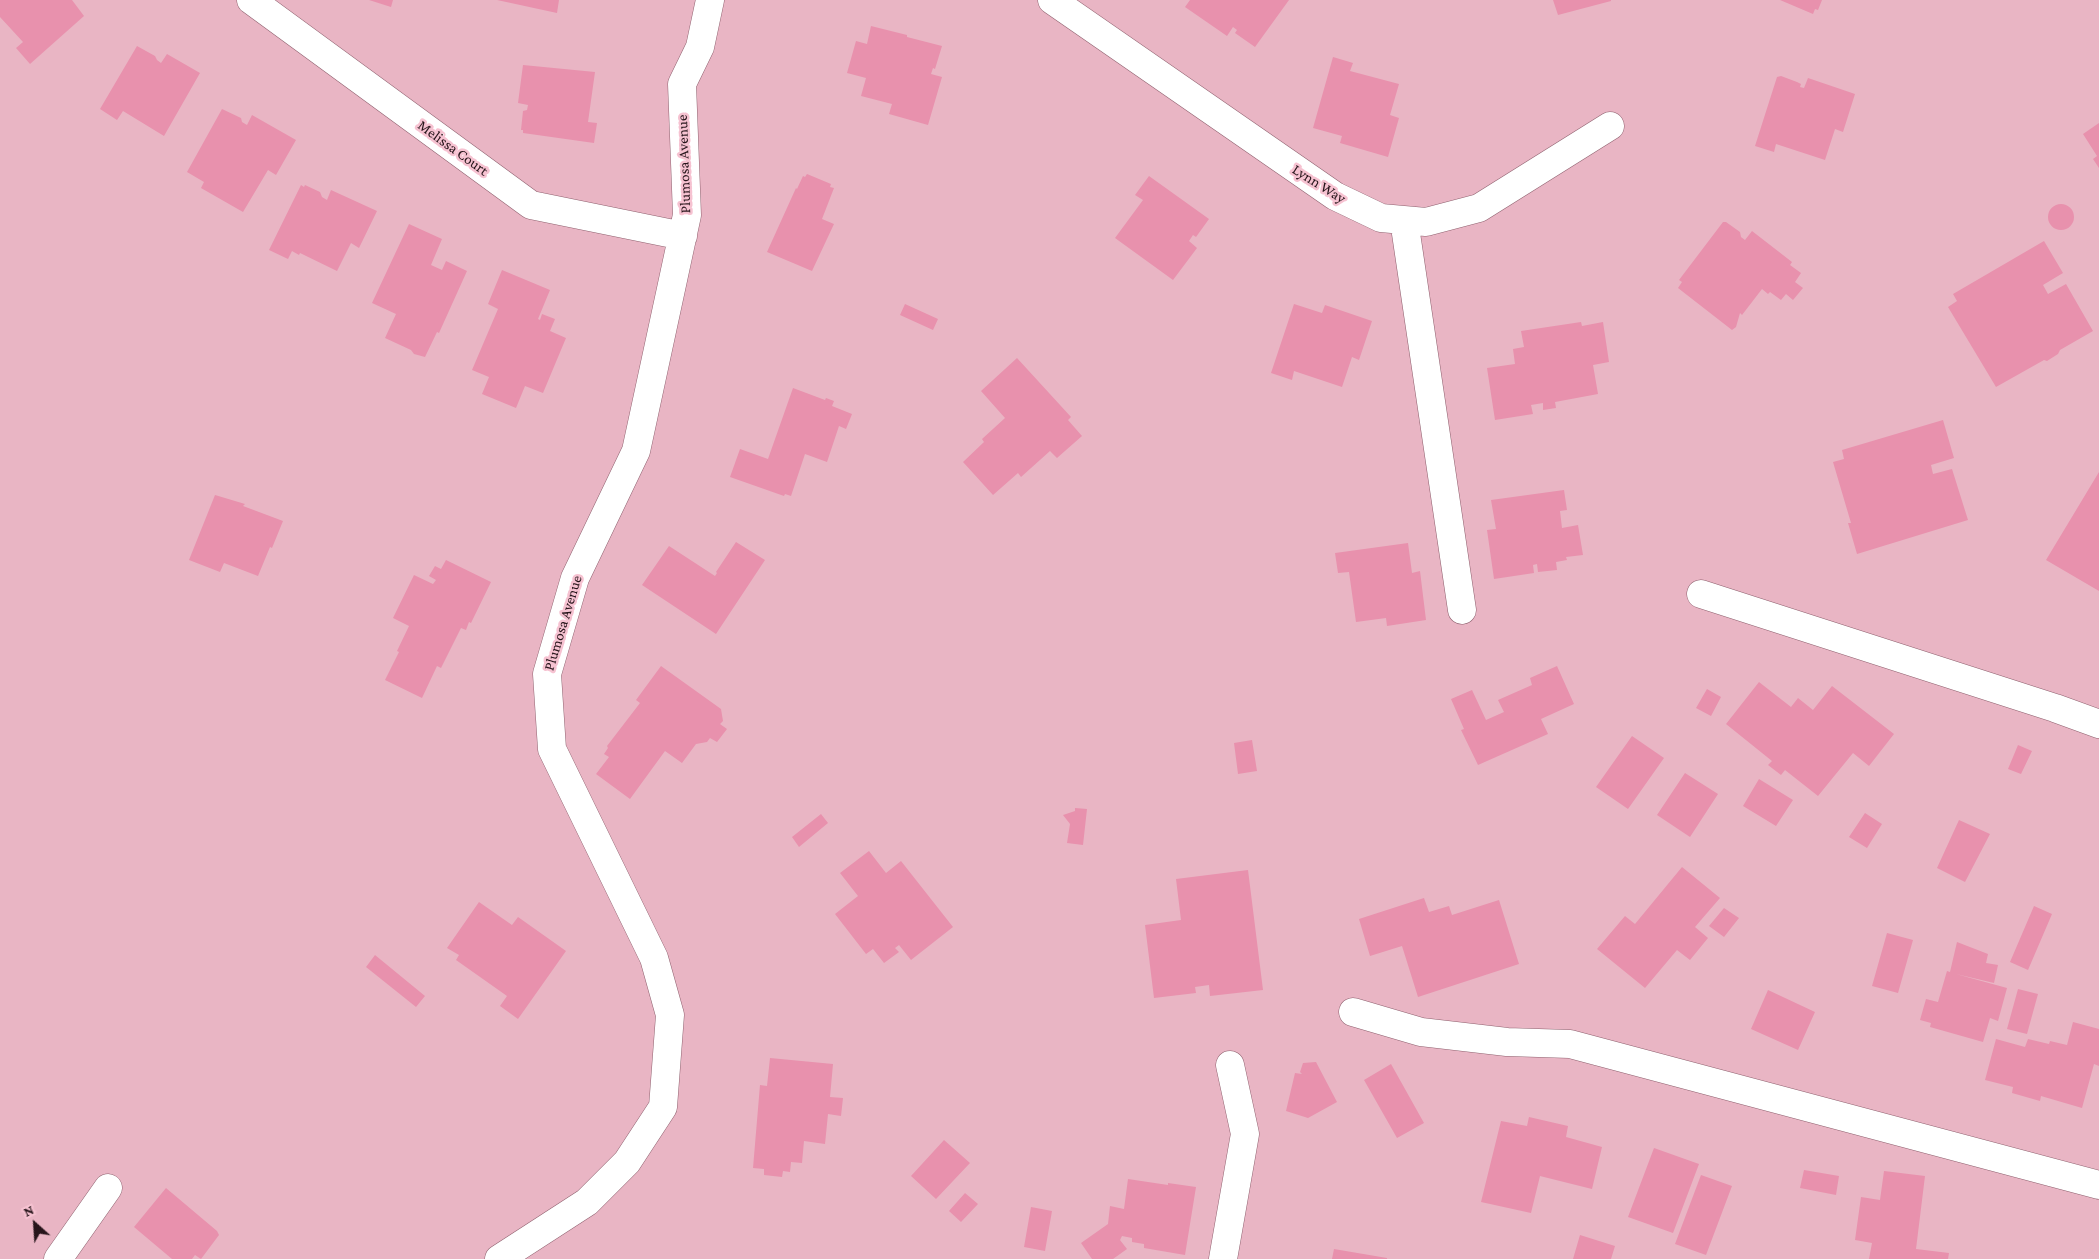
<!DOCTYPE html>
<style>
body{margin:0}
#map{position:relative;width:2099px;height:1259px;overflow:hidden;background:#e9b5c4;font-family:"Crimson Pro",serif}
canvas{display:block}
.north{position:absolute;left:10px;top:1199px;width:50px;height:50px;-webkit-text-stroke:4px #f6c2d1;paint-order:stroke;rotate:334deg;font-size:14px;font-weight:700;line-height:20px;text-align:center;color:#27151b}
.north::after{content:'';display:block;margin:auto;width:18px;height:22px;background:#27151b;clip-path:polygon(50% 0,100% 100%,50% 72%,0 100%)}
</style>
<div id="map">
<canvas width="2099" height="1259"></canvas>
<div class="north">N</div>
</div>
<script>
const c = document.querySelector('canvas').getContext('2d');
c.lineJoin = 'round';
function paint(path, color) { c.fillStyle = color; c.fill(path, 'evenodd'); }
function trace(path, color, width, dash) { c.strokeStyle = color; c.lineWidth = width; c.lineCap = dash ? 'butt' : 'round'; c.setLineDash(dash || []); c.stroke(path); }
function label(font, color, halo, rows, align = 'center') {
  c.font = font + ' "Crimson Pro",serif'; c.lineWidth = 5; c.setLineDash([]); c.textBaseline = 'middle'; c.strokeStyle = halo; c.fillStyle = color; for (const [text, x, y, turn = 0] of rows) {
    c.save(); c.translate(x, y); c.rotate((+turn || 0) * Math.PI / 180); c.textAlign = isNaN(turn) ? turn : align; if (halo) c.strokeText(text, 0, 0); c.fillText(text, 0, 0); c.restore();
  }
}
const building = new Path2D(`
 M0,0H72L84,16L30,64L16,48L23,42L0,17Z
 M369,0H393L391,7Z
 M497,0H559L557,13Z
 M1190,0H1289L1255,47L1235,33L1237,30L1233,27L1227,36L1185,7Z
 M1553,0H1611V1L1558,15Z
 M1780,0H1822L1818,10L1815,9L1813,14Z
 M871,26L907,35V37L942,46L935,69L933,68L931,74L942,77L928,125L889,114L892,104L861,96L866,78L847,73L856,41L867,44Z
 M137,46L155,56L157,60L161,63L167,54L200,73L164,136L123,111L117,120L100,109Z
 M1333,57L1353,63L1350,71L1399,84L1390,115L1399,118L1388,157L1340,143L1342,136L1313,128Z
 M523,65L595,72L588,122L597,123L594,143L523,133V130H521L523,111L527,110L528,105L518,103Z
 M1781,76L1797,82L1801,84L1800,87L1804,88L1808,78L1855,94L1843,132L1835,129L1825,160L1776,144L1774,152L1755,146L1777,77Z
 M222,109L241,118L242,122L247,125L252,115L296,140L276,175L268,170L243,212L201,188L204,182L187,172Z
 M2099,123V168L2093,159L2097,156L2083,134Z
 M807,174L831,184L830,187L834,188L822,219L834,224L812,271L767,252L796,188L797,189L803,176L805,177Z
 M1149,176L1209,219L1196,237L1193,235L1189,241L1197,248L1173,280L1115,238L1143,200L1135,195Z
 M301,185L304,187L305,185L320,192L322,197L327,200L331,190L377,211L359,248L351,243L337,271L300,253L299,255L292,251L288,259L269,250Z
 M2048 217a13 13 0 1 1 26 0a13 13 0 1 1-26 0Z
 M1723,222H1726L1740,232L1741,237L1745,240L1752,231L1792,262L1790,265L1801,273L1795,282L1803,288L1793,300L1786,294L1781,300L1770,292L1768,294L1762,289L1742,315L1740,313L1736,327L1732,330L1678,288L1682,282L1679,280Z
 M409,224L442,239L431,265L442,270L446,261L467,271L439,333L437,332L425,357L414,354L411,350L385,338L396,314L372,303Z
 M2044,241L2063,273L2043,285L2048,294L2066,284L2093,331L2060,350L2058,354L2047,361L2044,360L1996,387L1948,307L1957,301L1953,294Z
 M502,270L550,290L538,319L540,320L542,314L555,319L550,331L566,338L543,393L525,386L516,408L482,394L489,377L472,370L498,309L488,304Z
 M905,304L938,319L933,330L900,315Z
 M1294,304L1322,313L1325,305L1372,321L1359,360L1352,357L1342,387L1294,371L1292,380L1271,373Z
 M1581,322L1582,326L1603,322L1609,362L1593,365L1598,394L1555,402L1556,408L1543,410V403L1531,405L1533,414L1495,420L1487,368L1515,364L1513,349L1524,347L1521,331Z
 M1017,358L1071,417L1068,420L1082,436L1057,458L1050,451L1021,477L1018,473L993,495L963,462L984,442L982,439L1005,418L981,391Z
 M793,388L825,400L826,398L834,401L832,406L852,414L846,429L839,426L827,462L805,454L791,496L785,494L784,496L730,477L740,449L768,459Z
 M1943,420L1954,458L1931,465L1933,474L1952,469L1968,520L1857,554L1848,523H1851L1833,462L1844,459L1842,450Z
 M2099,472V591L2046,560Z
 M1564,490L1567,510L1560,511L1562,528L1578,525L1583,555L1566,557L1567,560L1556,562L1557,570L1538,572L1537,564L1533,565L1534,573L1494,579L1487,530L1496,529L1491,500Z
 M215,495L245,504L243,506L283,521L272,548L270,547L258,576L224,563L220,572L189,560Z
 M736,542L765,560L716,634L642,585L669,546L715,576L717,573L716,572Z
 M1408,543L1412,573L1420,571L1426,620L1387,626L1386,618L1356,622L1349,572L1338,573L1335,553Z
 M446,560L491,582L471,623L469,622L466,630L461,628L441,668L437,666L422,698L385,680L399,652L397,651L409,626L393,618L414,575L433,584L436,580L429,576L435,566L441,569Z
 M661,666L721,709L723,721L720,724L727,729L717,742L710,738L707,742L696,744L682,763L665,751L630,799L596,774L609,757L604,754L608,748L607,746L640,703L636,700Z
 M1557,666L1574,704L1541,719L1548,734L1478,765L1461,730L1464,729L1451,699L1472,690L1486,720L1504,712L1498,700L1532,685L1530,678Z
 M1759,682L1791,707L1798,698L1813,710L1832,686L1894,734L1869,766L1853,753L1818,796L1785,770L1781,775L1768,765L1772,761L1726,724Z
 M1707,689L1721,697L1711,716L1696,708Z
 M1632,736L1664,758L1628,809L1596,787Z
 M1252,740L1257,771L1238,774L1234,743Z
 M2018,745L2032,751L2021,774L2008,769Z
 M1685,773L1718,794L1690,837L1657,815Z
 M1759,779L1793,800L1776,826L1743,806Z
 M1075,808L1087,809L1083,845L1067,843L1070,824L1063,815L1075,811Z
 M1865,813L1882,824L1867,848L1849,837Z
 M821,814L828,823L799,847L792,837Z
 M1959,820L1990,834L1965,882L1937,868Z
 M869,851L886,873L901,861L953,927L911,960L899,945L895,948L899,952L884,963L873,949L866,954L835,914L858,896L840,873Z
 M1682,867L1720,898L1695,927L1708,938L1690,960L1677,950L1645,988L1597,949L1625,916L1635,924Z
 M1248,870L1263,990L1210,996L1209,985L1195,987L1196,993L1154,998L1145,925L1181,920L1176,879Z
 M1424,898L1429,912L1449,906L1452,915L1499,900L1519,964L1418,997L1402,946L1370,956L1359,919Z
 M479,902L512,925L518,917L566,951L518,1019L500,1006L507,996L456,960L459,955L447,948Z
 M2034,906L2052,914L2028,970L2010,962Z
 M1724,908L1739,918L1724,937L1709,926Z
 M1887,933L1913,940L1898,993L1872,986Z
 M1957,942L1988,954L1986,963L1998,965L1994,983L1956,974L2007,988L1998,1021L1990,1018L1983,1042L1930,1027L1931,1023L1920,1020L1926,999L1938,1002L1947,971L1950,972Z
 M375,955L425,996L416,1007L366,967Z
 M2018,989L2038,994L2027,1034L2007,1029Z
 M1768,990L1815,1012L1798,1050L1751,1029Z
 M2073,1022L2099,1029V1066L2094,1064L2082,1108L2041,1096L2040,1101L2012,1093L2013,1087L1985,1080L1996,1039L2025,1047L2028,1039L2049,1044L2050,1041L2067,1045Z
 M770,1058L833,1064L830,1097L843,1098L841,1116L828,1114L825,1144L804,1141L802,1163L791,1162L790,1172L783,1171L782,1177L764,1175V1169L753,1168L760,1085L767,1086Z
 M1316,1062L1337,1102L1308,1118L1286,1111L1295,1073L1302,1074L1300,1072L1303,1063Z
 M1391,1064L1424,1123L1397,1138L1364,1080Z
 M1529,1117L1568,1126L1566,1137L1602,1147L1592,1189L1540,1176L1531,1213L1481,1202L1501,1121L1527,1126Z
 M944,1140L970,1163L936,1199L911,1176Z
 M1654,1148L1699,1164L1673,1233L1628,1217Z
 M1804,1170L1839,1176L1836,1195L1800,1188Z
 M1884,1171L1925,1176L1916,1249L1949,1253L1948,1259H1869L1872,1243L1855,1240L1861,1197L1880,1200Z
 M1701,1175L1732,1186L1706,1255L1675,1244Z
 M1128,1179L1168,1185V1183L1196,1187L1185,1255L1144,1248V1244L1132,1242V1238L1122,1236L1120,1240L1127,1249L1113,1259H1092L1081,1243L1108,1224L1110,1206L1124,1209Z
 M166,1188L217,1231L219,1235L201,1259L195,1255L192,1259H172L134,1227Z
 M965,1193L978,1204L961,1222L949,1211Z
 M1031,1207L1052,1211L1045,1251L1024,1247Z
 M1580,1235L1615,1246L1611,1259H1573Z
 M1334,1249L1387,1258V1259H1332Z`);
const minor = new Path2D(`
 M251,0L531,205L683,236
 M1052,0L1335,196L1381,218L1426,222L1479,208L1610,126
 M1404,220L1462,610
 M1701,594L2055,708L2099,724
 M1353,1012L1421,1032L1507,1042L1570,1044L2099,1185
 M58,1259L108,1188
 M499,1259L587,1202L627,1162L663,1107L670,1015L654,958L552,749L547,674L575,578L636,451L687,215L682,84L700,47L710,0
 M1223,1259L1245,1134L1230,1065`);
const streetNames = [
 ["Melissa Court",453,148,36],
 ["Plumosa Avenue",684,164,-92],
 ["Lynn Way",1319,184,32],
 ["Plumosa Avenue",563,623,-73]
];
paint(building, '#e891ad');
trace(minor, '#8f616f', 29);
trace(minor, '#fff', 28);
label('15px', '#27151b', '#f6c2d1', streetNames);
</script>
